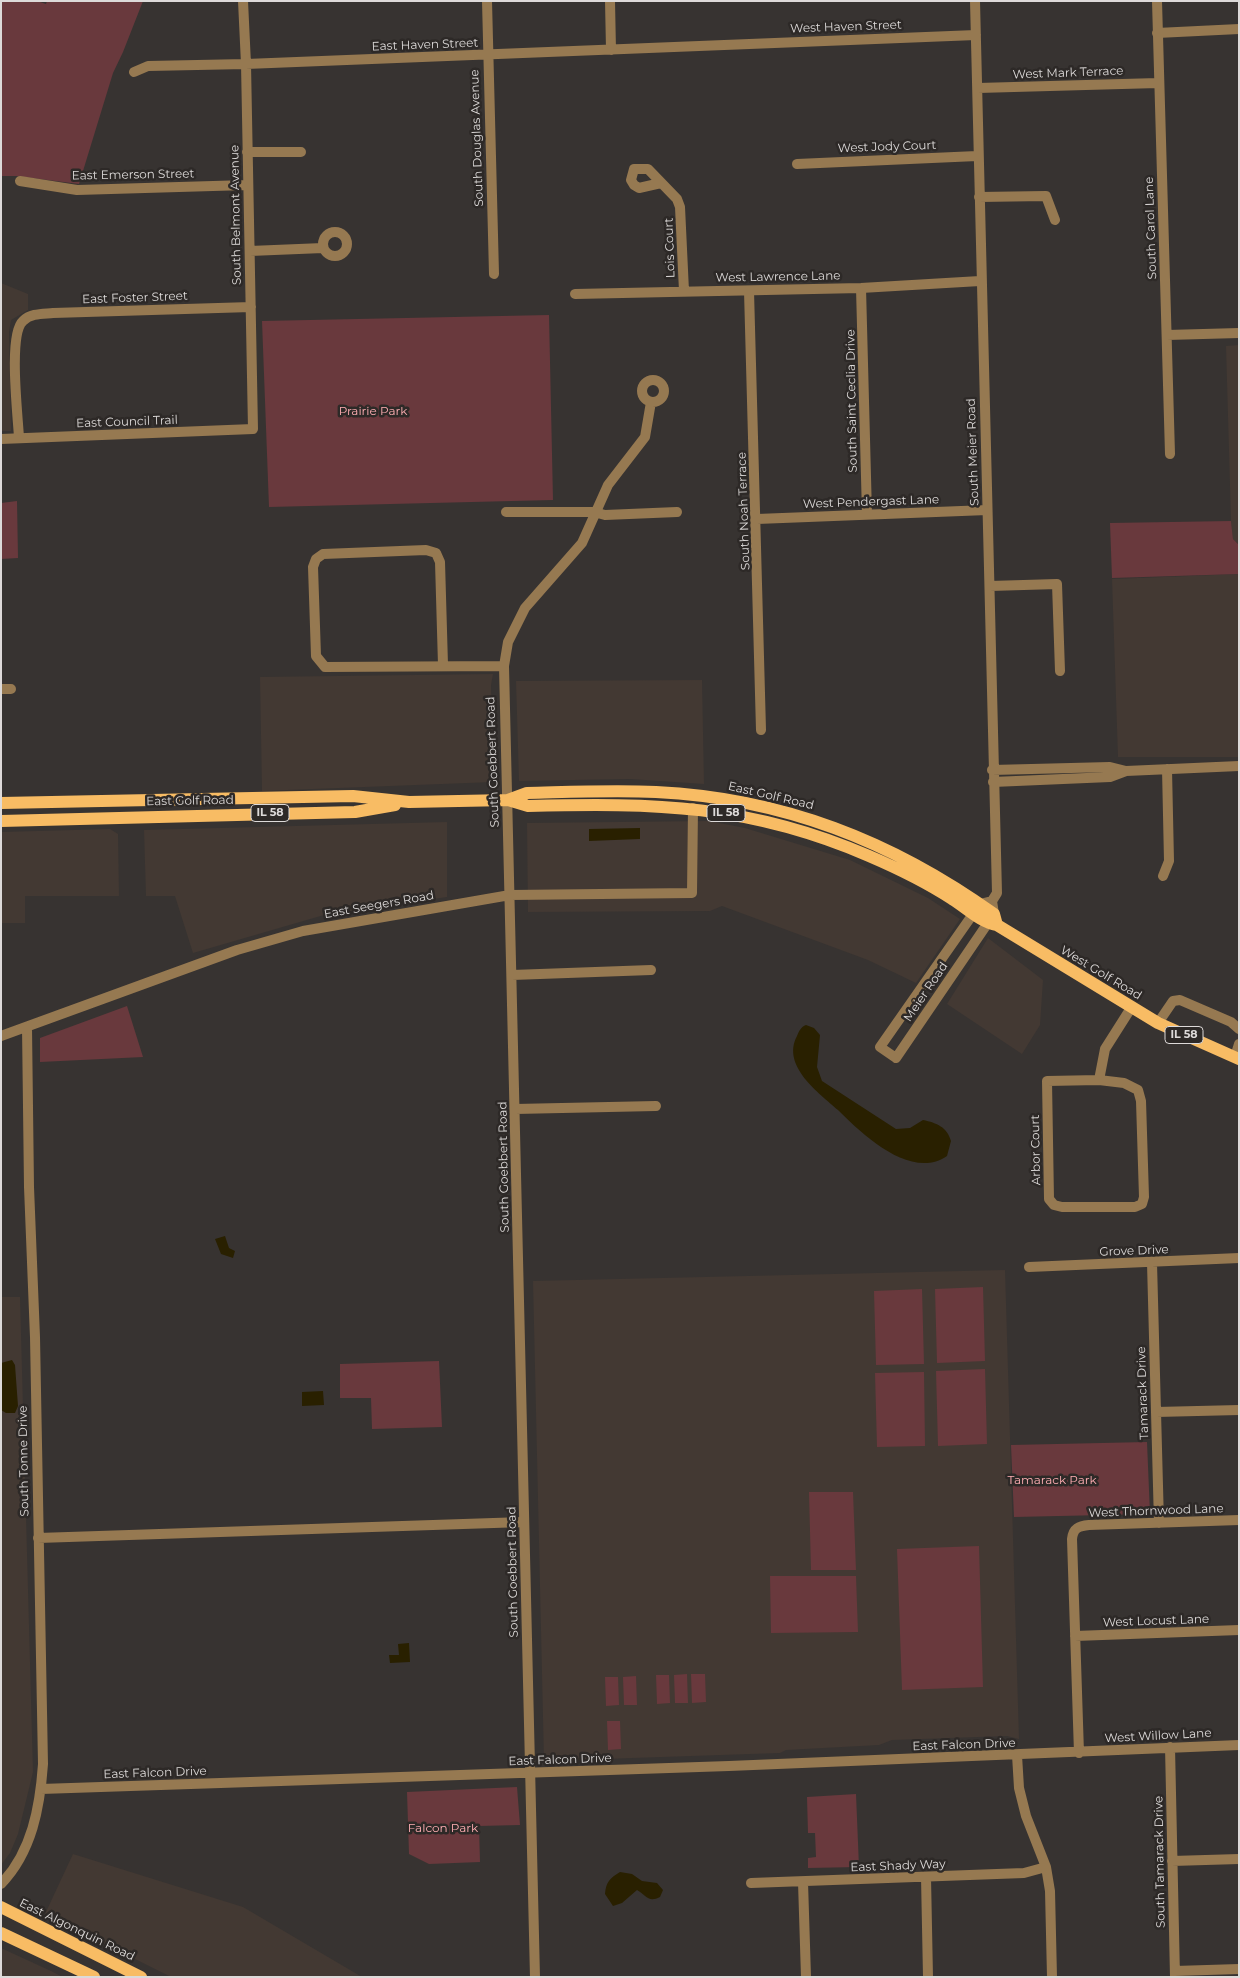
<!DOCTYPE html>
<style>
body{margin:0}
#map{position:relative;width:1240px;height:1978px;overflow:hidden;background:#373331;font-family:Montserrat,sans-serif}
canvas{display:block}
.frame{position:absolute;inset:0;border:2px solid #dddad9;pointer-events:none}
</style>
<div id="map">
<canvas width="1240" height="1978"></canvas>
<div class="frame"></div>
</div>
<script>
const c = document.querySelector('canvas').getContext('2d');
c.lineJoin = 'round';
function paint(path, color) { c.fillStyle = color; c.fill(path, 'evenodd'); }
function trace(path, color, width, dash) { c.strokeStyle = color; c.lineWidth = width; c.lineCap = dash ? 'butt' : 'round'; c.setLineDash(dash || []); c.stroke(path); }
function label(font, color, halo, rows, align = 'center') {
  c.font = font + ' Montserrat,sans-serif'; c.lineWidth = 5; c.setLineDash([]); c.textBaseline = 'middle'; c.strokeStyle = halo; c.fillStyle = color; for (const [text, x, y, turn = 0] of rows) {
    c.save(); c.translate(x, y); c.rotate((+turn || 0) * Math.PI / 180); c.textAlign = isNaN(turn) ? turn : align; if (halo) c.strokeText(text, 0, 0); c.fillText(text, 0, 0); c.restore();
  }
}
const built = new Path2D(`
 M1,283L28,294V310L11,320L9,332L11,431H1Z
 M1239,345V545L1233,539L1231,521L1226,346Z
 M1239,574V757H1118L1112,579Z
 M493,674L491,685L493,782L262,791L260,677Z
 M702,680L704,784L630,779L519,781L516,681Z
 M709,821L745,828L850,860L928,898L960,919L916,983L868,960L722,906L710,911L528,912L527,823Z
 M447,822V897L324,915L193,953L175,896H146L144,830Z
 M110,829L118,834L119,896H25V923H1V832Z
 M988,938L1043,980L1040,1025L1022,1054L947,1004Z
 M1005,1270L1019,1739L1007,1736L892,1740L879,1745L786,1750L780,1753L544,1761L533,1281Z
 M1,1297H20L33,1772L18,1834L10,1853L1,1865Z
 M73,1854L243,1907L362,1977H171L45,1914Z
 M1,1948L51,1971L63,1977H1Z`);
const green = new Path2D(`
 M1,1H37L46,4L47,1H143L123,52L113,73L79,184L16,176H1Z
 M549,315L553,500L269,507L262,321Z
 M17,501L18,558L1,559V503Z
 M1231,521L1233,539L1239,545V574L1112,578L1110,523Z
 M127,1006L143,1057L40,1062V1038Z
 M983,1287L985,1361L937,1363L935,1289Z
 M922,1289L924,1364L876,1365L874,1291Z
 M439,1361L442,1427L372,1429L371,1398H340V1364Z
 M985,1369L987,1444L938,1446L936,1371Z
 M924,1372L925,1446L877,1447L875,1373Z
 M1147,1442L1150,1514L1014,1517L1011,1445Z
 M809,1492H853L856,1570H811Z
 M979,1546L983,1687L902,1690L897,1549Z
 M770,1576H856L858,1632L771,1633Z
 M687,1674L688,1703H675L674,1675Z
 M691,1674H705L706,1702L692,1703Z
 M656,1675H669L670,1703L657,1704Z
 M636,1676L637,1705H624L623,1677Z
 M605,1677H618L619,1705L606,1706Z
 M607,1721H620L621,1749L608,1750Z
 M517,1787L520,1825L479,1826L480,1862L429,1864L409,1854L407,1792Z
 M856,1794L859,1867L808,1868V1858L816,1857L815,1833H808L807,1797Z`);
const water = new Path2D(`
 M640,828V839L589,841V829Z
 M806,1025L814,1028L820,1035L817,1067L822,1081L896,1129L910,1128L923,1120C937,1123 947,1127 951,1141L947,1156C911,1181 862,1134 838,1110C819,1093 781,1066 797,1036C799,1031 801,1027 806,1025Z
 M225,1236L229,1248L235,1251L233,1258L221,1254L215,1239Z
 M12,1360L15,1365L18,1406L15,1413H6L1,1410V1363Z
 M323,1391L324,1405L302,1406V1392Z
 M409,1643L410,1662L390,1663L389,1655H399L398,1644Z
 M620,1872L632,1874L642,1881L657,1883L663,1890L660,1897C648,1903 646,1895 637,1890L622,1903L613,1906L605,1894C606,1882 610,1878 620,1872Z`);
const minor = new Path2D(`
 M487,1L494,274
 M610,1L611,50
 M975,1L997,893L992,901L994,914L896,1058L880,1047L980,904L992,901
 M1157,1L1170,454
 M1157,33L1239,29
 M134,72L148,66L246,64L976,35
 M978,88L1158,83
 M247,152H301
 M797,164L977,156
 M20,181L77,190L247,185
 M661,183L639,188L634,185L631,180L634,169H648L677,199L680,207L684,291
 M979,197L1046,196L1055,220
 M323 244a12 12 0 1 1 24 0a12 12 0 1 1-24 0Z
 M250,251L323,248
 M861,288L867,514
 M749,291L761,730
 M575,294L861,288L980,281
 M1167,335L1239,333
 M642 391a11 11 0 1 1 22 0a11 11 0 1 1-22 0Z
 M19,438C18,416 8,334 23,321C31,313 43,314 53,313L251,307
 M1,439L253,429L246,64L243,1
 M506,512H594L605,515L677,512
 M757,519L987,510
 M990,586L1057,584L1060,671
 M443,665L440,562L436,553L426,550L323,554L316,559L313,567L316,656L325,667L504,666
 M1,689H11
 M992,770L1110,767L1126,771L1239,766
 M993,782L1110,777L1126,771
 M1163,876L1169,861L1167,769
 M512,975L651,970
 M1158,1023L1173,1001L1180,1000L1231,1022L1239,1029
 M1,1036L237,950L303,931L510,895L692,893L693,808
 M1235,1057L1239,1044
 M1099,1080L1124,1083L1138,1090L1141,1101L1144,1197L1142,1204L1135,1207H1062L1054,1205L1049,1199L1047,1081Z
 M1099,1080L1105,1049L1131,1008
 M515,1109L656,1106
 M1152,1263L1159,1523
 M1029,1267L1239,1258
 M1156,1412L1239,1410
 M38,1538L524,1522
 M1075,1636L1239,1630
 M1170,1747L1175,1977
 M1079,1753L1072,1539C1073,1528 1079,1526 1089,1525L1239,1520
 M1017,1755L1019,1788L1026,1816L1046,1867L1050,1891L1052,1977
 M41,1789L729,1766L1239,1745
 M1172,1861L1239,1859
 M926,1877L928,1977
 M803,1882L806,1977
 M751,1883L1024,1873L1046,1867
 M1,1884C32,1852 40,1807 43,1764L35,1337L29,1187L27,1027
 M1175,1971L1239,1969
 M535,1977L504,666L508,642L525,608L582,543L608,485L645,437L651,402`);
const major = new Path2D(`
 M508,800L527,793C570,792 613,790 656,792C782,798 892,841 994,914L997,925
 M1,803L353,796L409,802L508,800L528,806C655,803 749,804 869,856C897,868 926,882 952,899C967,908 980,922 997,925L1158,1023L1239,1059
 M1,821L355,812L395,805
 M1,1907L141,1977
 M1,1933L94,1977`);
const shields = [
 [270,813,38],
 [726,813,38],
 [1184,1035,38]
];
const shieldNames = [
 ["IL 58",270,813],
 ["IL 58",726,813],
 ["IL 58",1184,1035]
];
const streetNames = [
 ["West Haven Street",846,27,-2],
 ["East Haven Street",425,45,-2],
 ["West Mark Terrace",1068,73,-2],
 ["South Douglas Avenue",477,138,-92],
 ["West Jody Court",887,147,-2],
 ["East Emerson Street",133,175,-1],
 ["South Belmont Avenue",236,215,-91],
 ["South Carol Lane",1151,228,-92],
 ["Lois Court",670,248,-92],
 ["West Lawrence Lane",778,277,-1],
 ["East Foster Street",135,298,-2],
 ["South Saint Ceclia Drive",852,401,-91],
 ["East Council Trail",127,422,-2],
 ["South Meier Road",973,452,-92],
 ["West Pendergast Lane",871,502,-2],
 ["South Noah Terrace",744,511,-92],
 ["South Goebbert Road",493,762,-92],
 ["East Golf Road",771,796,13],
 ["East Golf Road",190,801,-1],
 ["East Seegers Road",379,905,-10],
 ["West Golf Road",1101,973,31],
 ["Meier Road",926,992,-56],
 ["Arbor Court",1036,1150,-91],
 ["South Goebbert Road",504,1167,-91],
 ["Grove Drive",1134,1251,-2],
 ["Tamarack Drive",1143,1393,-92],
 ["South Tonne Drive",24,1461,-91],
 ["West Thornwood Lane",1156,1511,-2],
 ["South Goebbert Road",513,1572,-91],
 ["West Locust Lane",1156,1621,-2],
 ["West Willow Lane",1158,1736,-3],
 ["East Falcon Drive",964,1745,-2],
 ["East Falcon Drive",560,1760,-2],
 ["East Falcon Drive",155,1773,-2],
 ["South Tamarack Drive",1160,1862,-91],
 ["East Shady Way",898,1866,-2],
 ["East Algonquin Road",77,1930,26]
];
const parkNames = [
 ["Prairie Park",373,411],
 ["Tamarack Park",1052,1480],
 ["Falcon Park",443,1828]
];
paint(built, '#433933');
paint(green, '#69393d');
paint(water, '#292000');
trace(minor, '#967951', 10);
trace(major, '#f8bc64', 12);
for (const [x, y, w] of shields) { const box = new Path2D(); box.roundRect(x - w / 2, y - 8.5, w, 17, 4); c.fillStyle = '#2d2927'; c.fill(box); trace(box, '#dddad9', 1); }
label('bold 11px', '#dddad9', null, shieldNames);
label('12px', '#dddad9', '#2d2927', streetNames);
label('12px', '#ffaeb3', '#2d2927', parkNames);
</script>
